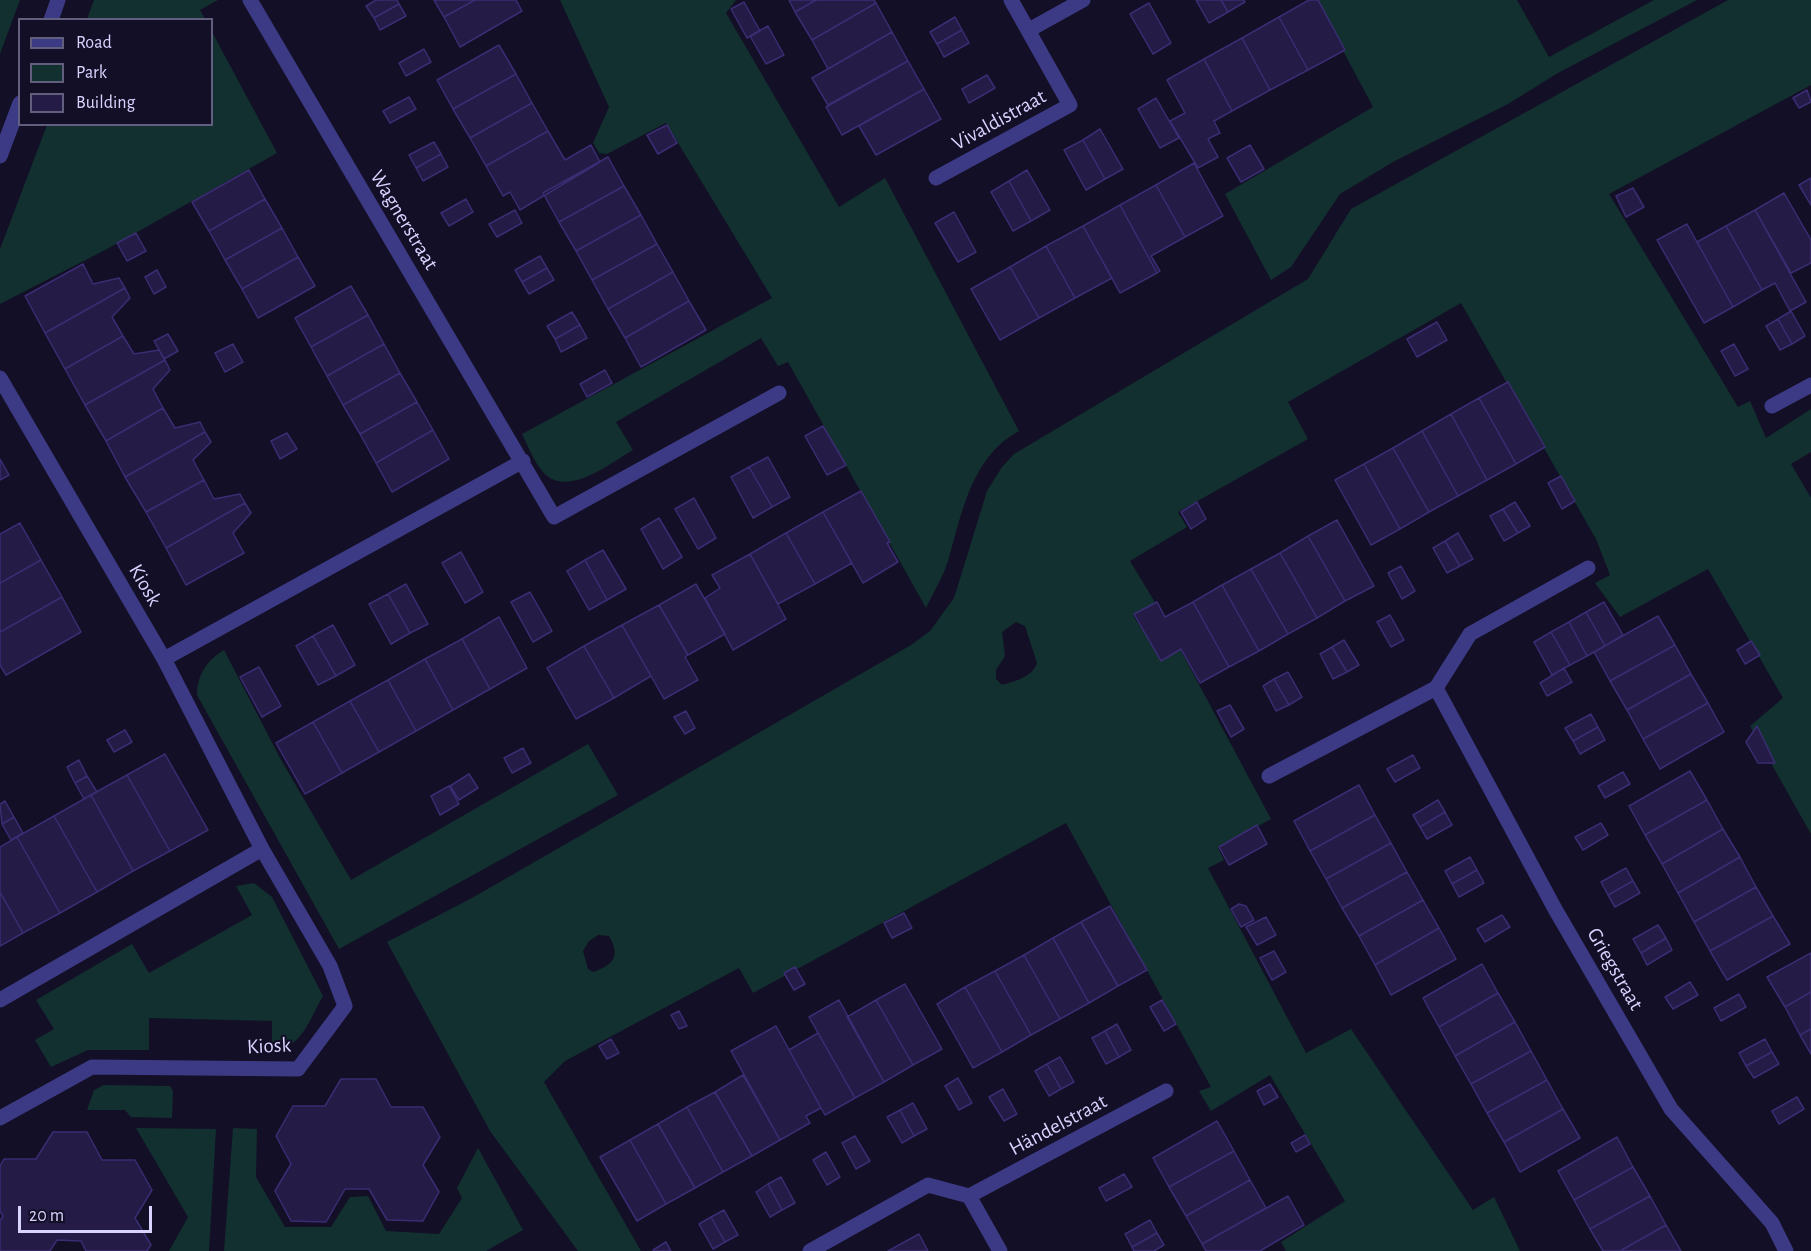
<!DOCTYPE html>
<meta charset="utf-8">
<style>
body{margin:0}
#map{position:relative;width:1811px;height:1251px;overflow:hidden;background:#130f26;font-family:"Alegreya Sans",sans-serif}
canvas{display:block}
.legend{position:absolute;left:18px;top:18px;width:195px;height:108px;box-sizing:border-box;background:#130f26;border:2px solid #625e7d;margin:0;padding:8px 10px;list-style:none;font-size:18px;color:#d9d4ff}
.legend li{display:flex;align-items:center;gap:12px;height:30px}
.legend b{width:30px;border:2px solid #625e7d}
.scale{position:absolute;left:18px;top:1206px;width:134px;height:27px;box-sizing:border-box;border:3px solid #d9d4ff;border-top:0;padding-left:8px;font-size:18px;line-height:21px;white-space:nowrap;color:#d9d4ff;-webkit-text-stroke:4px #130f26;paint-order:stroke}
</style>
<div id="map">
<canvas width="1811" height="1251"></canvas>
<ul class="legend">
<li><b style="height:8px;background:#3d3a85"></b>Road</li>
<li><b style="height:16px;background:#12302f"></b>Park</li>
<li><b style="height:16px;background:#241b47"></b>Building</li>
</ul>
<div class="scale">20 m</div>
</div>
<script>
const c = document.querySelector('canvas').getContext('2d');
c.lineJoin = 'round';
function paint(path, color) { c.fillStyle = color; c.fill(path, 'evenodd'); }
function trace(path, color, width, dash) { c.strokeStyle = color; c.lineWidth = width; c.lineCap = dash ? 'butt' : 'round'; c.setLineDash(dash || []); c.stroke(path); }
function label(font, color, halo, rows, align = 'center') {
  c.font = font + ' "Alegreya Sans",sans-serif'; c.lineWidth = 4.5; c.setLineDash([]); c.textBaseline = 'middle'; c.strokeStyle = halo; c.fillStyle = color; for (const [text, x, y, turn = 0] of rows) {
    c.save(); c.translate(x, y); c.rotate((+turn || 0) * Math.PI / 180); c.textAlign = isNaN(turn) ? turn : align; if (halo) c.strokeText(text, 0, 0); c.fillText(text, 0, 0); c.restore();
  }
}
const green = new Path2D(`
 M0,0H20L0,54Z
 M94,0H218L200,10L205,19H87Z
 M560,0H736L726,13L839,207L885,178L1019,431C971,457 962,513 948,561C943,577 933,593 926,608L788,362L778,366L761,338L616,422L633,450C610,463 567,499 543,472C534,462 528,446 522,434L772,298L666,123L607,154L599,153L593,143L609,107Z
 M1316,0H1517L1549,57L1654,0H1697L1558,73L1508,104L1393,162L1340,194L1291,267L1271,280L1225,194L1373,107Z
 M1728,0H1811V85L1609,194L1738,407L1750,401L1766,438L1811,409V452L1791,464L1811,498V834L1750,726L1783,698L1708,569L1620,617L1595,583L1610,575L1596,539L1461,303L1288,402L1308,439L1178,512L1187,527L1130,561L1156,604L1133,615L1161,660L1180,649L1271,819L1218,848L1224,860L1208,868L1306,1053L1351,1029L1473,1210L1494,1197L1520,1251H1286L1281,1242L1345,1201L1270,1075L1211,1111L1199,1091L1211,1087L1066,823L753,993L739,968L565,1061L544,1082L641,1251H578L490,1131L387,942L472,898L911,645L930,631L954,598L987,491L1002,467L1014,454L1308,279L1351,209ZM1016,622L1025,626L1037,663C1033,677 1015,681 1002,685L996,679V670L1005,656L1002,632ZM598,935L609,936C621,957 613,965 593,972L588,969L583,951L589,941Z
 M212,32L277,153L109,248L0,304V249L47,125L212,124Z
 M224,650L280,758L351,880L588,744L618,795L339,949L197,695C197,675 207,660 224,650Z
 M254,883L272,897L323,996C309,1020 302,1048 272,1052V1021L149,1018V1050H88L51,1067L35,1040L54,1029L36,1000L132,944L149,973L252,915L236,886Z
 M104,1085L170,1086L173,1091L172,1118L131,1117L125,1110H87L94,1090Z
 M136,1128L216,1129L209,1251H169L188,1217Z
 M233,1128L257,1129L256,1177L285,1227H331L350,1197L368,1196L386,1231L439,1234L462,1198L457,1188L478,1148L523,1230L486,1251H224Z`);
const building = new Path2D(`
 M376,0H397L399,4L374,18L366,6Z
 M434,0H475L444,17Z
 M475,0H516L522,11L460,47L444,17Z
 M789,0H816L795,12Z
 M816,0H874L876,3L812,40L795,12Z
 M1196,0H1221L1228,12L1209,23Z
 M1221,0H1244L1245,2L1228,12Z
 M1309,0H1318L1345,50L1308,70L1279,17Z
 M744,2L760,31L747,38L731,9Z
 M876,3L892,32L828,69L812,40Z
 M1149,3L1171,43L1153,54L1130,14Z
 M399,4L406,16L380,30L374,18Z
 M955,17L962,30L937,44L930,32Z
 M1279,17L1308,70L1270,90L1242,38Z
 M768,26L784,55L766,64L750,36Z
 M962,30L969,43L944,57L937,44Z
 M892,32L908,61L828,105L812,78Z
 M1242,38L1270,90L1232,111L1204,59Z
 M499,45L516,74L453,109L437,80Z
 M424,49L431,62L406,76L399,63Z
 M1204,59L1232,111L1214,121L1220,133L1208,139L1218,157L1198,168L1170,121L1185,113L1167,80Z
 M908,61L924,89L842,135L826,107Z
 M516,74L532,103L470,138L453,109Z
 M987,75L995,88L969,103L962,89Z
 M924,89L941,119L876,155L859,126Z
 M1807,90L1811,102L1799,108L1793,98Z
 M409,97L416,109L390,123L383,111Z
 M1156,98L1179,138L1160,148L1138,109Z
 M532,103L548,131L486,166L470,138Z
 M667,125L677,143L658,154L647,135Z
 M1100,129L1123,169L1105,179L1083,140Z
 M548,131L565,160L591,145L600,162L520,210L510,192L503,196L486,166Z
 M1083,140L1105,179L1086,190L1064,150Z
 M434,142L441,154L416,168L409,155Z
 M1250,145L1264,169L1241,182L1227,158Z
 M441,154L448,167L423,181L416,168Z
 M608,157L624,186L559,222L543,193Z
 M1194,163L1223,216L1185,237L1156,185Z
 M249,170L265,199L209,231L192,202Z
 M1027,170L1050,210L1031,221L1009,181Z
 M1811,178V205L1799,185Z
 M1009,181L1031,221L1013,231L991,192Z
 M1156,185L1185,237L1151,256L1160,271L1157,273L1120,205Z
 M624,186L641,215L576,251L559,222Z
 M1633,188L1644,207L1626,217L1616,196Z
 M1784,193L1811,240V263L1791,273L1755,210Z
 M265,199L282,228L225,260L209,231Z
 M466,199L473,212L449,226L441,213Z
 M1120,205L1157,273L1120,293L1083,226Z
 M515,210L522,223L497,237L489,224Z
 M1755,210L1806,302L1790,311L1775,283L1762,290L1726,226Z
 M954,212L976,252L958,262L935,223Z
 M641,215L657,244L592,280L576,251Z
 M1687,224L1733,307L1704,323L1657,240Z
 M1083,226L1112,278L1075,298L1046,246Z
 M1726,226L1762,290L1733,307L1697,242Z
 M282,228L298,257L242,289L225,260Z
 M136,233L146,251L127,261L117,243Z
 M657,244L673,272L608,309L592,280Z
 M1046,246L1075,298L1039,318L1010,267Z
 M540,256L547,268L522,282L515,270Z
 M298,257L315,286L258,318L242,289Z
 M83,264L93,284L119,278L125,288L45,333L25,296Z
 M1010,267L1039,318L1000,340L971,289Z
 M547,268L554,280L529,294L522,282Z
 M157,270L166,287L154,294L145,277Z
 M673,272L689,301L625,338L608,309Z
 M351,286L368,315L311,347L295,318Z
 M125,288L130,298L112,317L123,336L65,369L45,333Z
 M689,301L706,330L641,367L625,338Z
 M1791,311L1805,336L1792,344L1778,319Z
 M572,312L580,325L555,339L547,326Z
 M368,315L384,344L327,376L311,347Z
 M1778,319L1792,344L1780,350L1766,326Z
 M1437,322L1447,340L1417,357L1407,339Z
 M580,325L587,338L561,352L555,339Z
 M168,334L178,351L164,359L154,341Z
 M123,336L134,354L159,350L165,360L85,405L65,369Z
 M233,344L243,362L225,372L215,353Z
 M384,344L400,373L343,405L327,376Z
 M1734,344L1748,369L1735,376L1721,351Z
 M165,360L170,370L153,389L163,408L106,441L85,405Z
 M605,370L612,383L587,397L580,384Z
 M400,373L417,402L360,434L343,405Z
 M1508,382L1545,447L1516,464L1479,398Z
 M1479,398L1516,464L1487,480L1451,414Z
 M417,402L433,430L376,463L360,434Z
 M163,408L175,428L200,422L205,432L125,477L106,441Z
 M1451,414L1487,480L1458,496L1422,431Z
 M823,426L846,465L827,475L805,436Z
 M433,430L449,459L392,492L376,463Z
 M1422,431L1458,496L1429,512L1393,448Z
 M205,432L211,442L193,460L204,480L146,512L125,477Z
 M287,433L297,449L280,459L271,441Z
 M1393,448L1429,512L1400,529L1364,464Z
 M768,457L790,497L772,507L749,467Z
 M0,459L9,475L0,480Z
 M1364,464L1400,529L1371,545L1335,480Z
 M749,467L772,507L753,518L731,477Z
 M1561,476L1575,501L1562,509L1548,483Z
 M204,480L214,499L240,494L245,503L166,548L146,512Z
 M861,491L890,542L887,543L898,562L863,583L823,512Z
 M694,498L716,538L698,549L675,509Z
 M1197,502L1206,519L1191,529L1181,512Z
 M1515,502L1530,526L1518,533L1503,509Z
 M245,503L251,513L233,533L244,553L186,585L166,548Z
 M1503,509L1518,533L1504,541L1490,516Z
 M823,512L852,563L815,584L786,533Z
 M659,518L682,557L663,569L641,529Z
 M1337,520L1374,586L1345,601L1308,536Z
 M20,523L41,560L0,583V534Z
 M786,533L815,584L778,604L750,554Z
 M1458,533L1473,559L1460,566L1445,541Z
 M1308,536L1345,601L1317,618L1280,553Z
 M1445,541L1460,566L1447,573L1433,548Z
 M603,550L626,589L607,600L585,560Z
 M461,552L483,592L465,603L442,563Z
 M1280,553L1317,618L1288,634L1251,569Z
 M750,554L786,619L733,650L705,598L720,588L712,575Z
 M41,560L62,597L0,632V583Z
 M585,560L607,600L589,610L567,571Z
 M1401,566L1415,591L1402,599L1388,573Z
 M1251,569L1288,634L1259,651L1222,585Z
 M406,584L428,624L410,633L388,594Z
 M696,584L725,634L688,655L659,605Z
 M1222,585L1259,651L1229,667L1193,602Z
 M530,592L552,631L533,642L511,602Z
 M388,594L410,633L391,644L369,604Z
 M62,597L81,632L6,675L0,665V632Z
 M1157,602L1165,617L1193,602L1229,667L1200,683L1181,649L1161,661L1134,614Z
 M1604,602L1623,635L1605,646L1586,612Z
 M659,605L688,655L685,657L698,680L664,699L622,625Z
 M1586,612L1605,646L1587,656L1569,622Z
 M1390,615L1404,640L1391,647L1377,622Z
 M1658,616L1675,645L1610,681L1594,652Z
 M499,617L527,668L490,689L462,639Z
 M1569,622L1587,656L1570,665L1551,632Z
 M333,625L355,665L336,676L313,636Z
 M622,625L651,676L614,698L584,646Z
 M1551,632L1570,665L1552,675L1534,642Z
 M313,636L336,676L318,685L296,646Z
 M462,639L490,689L453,710L425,659Z
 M1344,640L1359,665L1347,672L1332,647Z
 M1751,641L1760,655L1745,664L1737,650Z
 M1675,645L1691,674L1627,710L1610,681Z
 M584,646L614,698L576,719L547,668Z
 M1332,647L1347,672L1333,679L1320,654Z
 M425,659L453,710L416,731L388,680Z
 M259,667L281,706L262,717L240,677Z
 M1564,668L1572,682L1547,696L1540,683Z
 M1288,672L1302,697L1289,705L1274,679Z
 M1691,674L1708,703L1643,739L1627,710Z
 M1274,679L1289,705L1276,711L1263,686Z
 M388,680L416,731L379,752L350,701Z
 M350,701L379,752L342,773L313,722Z
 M1708,703L1724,732L1660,769L1643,739Z
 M1230,705L1244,729L1231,737L1217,711Z
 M686,711L695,728L685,734L674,717Z
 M1591,714L1598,727L1573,741L1565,728Z
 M313,722L342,773L305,794L276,743Z
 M1757,726L1775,763H1758L1746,742Z
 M1598,727L1605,740L1580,754L1573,741Z
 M125,730L132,742L114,752L107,740Z
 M523,748L531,763L512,773L504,758Z
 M165,754L208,830L170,851L127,775Z
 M1413,755L1420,768L1395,782L1387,769Z
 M79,760L87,776L75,783L67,767Z
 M1690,771L1707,800L1645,835L1629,806Z
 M1623,772L1630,784L1605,798L1598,786Z
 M469,774L478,788L459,800L450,786Z
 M127,775L170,851L133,871L91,795Z
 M87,776L97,792L84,799L75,783Z
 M1359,785L1375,815L1310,851L1294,821Z
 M449,786L459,804L440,815L431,796Z
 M91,795L133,871L97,892L54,816Z
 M1438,800L1445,812L1420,827L1413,815Z
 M1707,800L1723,829L1662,864L1645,835Z
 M5,801L14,817L2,824L0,804Z
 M1445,812L1452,825L1427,839L1420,827Z
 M1375,815L1391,843L1326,879L1310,851Z
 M54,816L97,892L60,913L17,837Z
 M14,817L23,833L11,840L2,824Z
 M1601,823L1608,835L1583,850L1575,837Z
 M1257,825L1267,844L1229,865L1219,847Z
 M1723,829L1740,857L1678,893L1662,864Z
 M17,837L60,913L23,933L0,892V847Z
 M1391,843L1407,872L1342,908L1326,879Z
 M1470,857L1477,870L1452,884L1445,871Z
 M1740,857L1756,887L1694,922L1678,893Z
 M1626,868L1633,881L1608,895L1601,882Z
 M1477,870L1484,883L1459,897L1452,884Z
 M1407,872L1423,900L1359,936L1342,908Z
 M1633,881L1640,893L1615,907L1608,895Z
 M1756,887L1773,916L1710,951L1694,922Z
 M0,892L23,933L0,946Z
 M1423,900L1439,928L1375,965L1359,936Z
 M1239,904L1246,906L1254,920L1241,927L1231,909Z
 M1110,906L1147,970L1118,986L1081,922Z
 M904,913L912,928L892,938L884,923Z
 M1502,915L1510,927L1485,942L1477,929Z
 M1773,916L1790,944L1727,980L1710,951Z
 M1266,917L1276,935L1257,945L1246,927Z
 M1081,922L1118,986L1089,1003L1053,938Z
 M1658,925L1666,938L1641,953L1633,939Z
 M1439,928L1456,959L1391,995L1375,965Z
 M1053,938L1089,1003L1060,1019L1024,955Z
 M1666,938L1672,950L1647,965L1641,953Z
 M1274,951L1286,972L1272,980L1260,958Z
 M1811,953V992L1785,1007L1767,977Z
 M1024,955L1060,1019L1031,1035L995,971Z
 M1482,964L1498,993L1439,1027L1423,998Z
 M795,967L805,984L794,990L784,973Z
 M995,971L1031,1035L1002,1052L965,987Z
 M1690,982L1698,995L1673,1009L1665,997Z
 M905,984L942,1049L913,1065L876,1000Z
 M965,987L1002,1052L973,1068L937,1004Z
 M1811,992V1029L1800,1035L1785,1007Z
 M1498,993L1515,1022L1455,1056L1439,1027Z
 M1739,994L1746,1007L1721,1021L1714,1008Z
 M839,1000L884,1082L855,1098L809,1017Z
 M876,1000L913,1065L884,1082L847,1017Z
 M1162,1000L1176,1024L1164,1031L1150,1007Z
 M679,1011L687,1026L679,1029L671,1015Z
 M1515,1022L1531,1051L1471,1084L1455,1056Z
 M1117,1024L1131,1050L1119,1057L1105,1031Z
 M776,1026L821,1108L806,1116L810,1123L780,1140L731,1051Z
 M1811,1029V1054L1800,1035Z
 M1105,1031L1119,1057L1106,1064L1092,1038Z
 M818,1033L855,1098L825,1115L789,1050Z
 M611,1039L619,1053L607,1059L599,1046Z
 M1765,1039L1772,1052L1746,1066L1739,1053Z
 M1531,1051L1547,1080L1487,1113L1471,1084Z
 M1772,1052L1779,1064L1754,1078L1746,1066Z
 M1060,1057L1074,1082L1061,1089L1047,1064Z
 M1047,1064L1061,1089L1049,1096L1035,1071Z
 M743,1075L780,1140L752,1156L715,1092Z
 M958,1078L972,1103L959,1110L945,1086Z
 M341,1079H376L391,1107H423L440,1137L423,1165L439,1192L423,1221L387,1220L369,1189H345L326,1222L291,1221L275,1191L291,1164L276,1136L293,1106H325Z
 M1547,1080L1563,1109L1504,1142L1487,1113Z
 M1270,1084L1278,1097L1264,1105L1257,1091Z
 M1003,1089L1017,1114L1004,1121L989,1097Z
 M715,1092L752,1156L723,1172L687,1107Z
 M1797,1097L1804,1109L1779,1124L1772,1111Z
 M913,1103L927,1129L914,1136L900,1110Z
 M687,1107L723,1172L695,1188L658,1124Z
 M1563,1109L1580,1138L1520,1172L1504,1142Z
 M900,1110L914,1136L902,1143L887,1117Z
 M1217,1121L1234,1151L1169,1187L1153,1158Z
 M658,1124L695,1188L666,1204L630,1140Z
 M53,1132H87L102,1160H135L152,1190L135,1218L151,1245L147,1251H86L81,1241L57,1240L50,1251H0V1221L3,1216L0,1211V1166L4,1159H36Z
 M1305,1135L1310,1144L1296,1152L1291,1143Z
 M855,1136L870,1161L856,1169L842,1143Z
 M1617,1137L1633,1167L1574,1200L1558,1171Z
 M630,1140L666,1204L637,1221L600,1157Z
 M1234,1151L1250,1180L1186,1216L1169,1187Z
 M826,1152L840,1177L827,1185L813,1160Z
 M1633,1167L1650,1196L1590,1229L1574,1200Z
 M1124,1174L1132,1187L1106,1201L1099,1188Z
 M781,1177L795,1203L782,1210L768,1184Z
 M1250,1180L1266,1208L1202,1244L1186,1216Z
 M768,1184L782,1210L770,1217L756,1192Z
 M1288,1196L1304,1225L1260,1251H1206L1202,1244Z
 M1650,1196L1666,1225L1620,1251H1603L1590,1229Z
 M724,1210L738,1235L725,1242L711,1217Z
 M711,1217L725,1242L713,1249L699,1224Z
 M1150,1220L1157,1233L1132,1247L1125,1234Z
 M1666,1225L1681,1251H1620Z
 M1157,1233L1164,1245L1154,1251H1134L1132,1247Z
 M919,1234L928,1251H888Z
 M666,1242L671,1251H654L653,1250Z`);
const minor = new Path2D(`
 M250,0L554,517L779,393
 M51,20L58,0
 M1029,30L1083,0
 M0,156L20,103
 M936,178L1070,105L1011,0
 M0,378L164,659L262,849L330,966L345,1006L298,1069L92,1067L0,1118
 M1772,406L1811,385
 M164,659L523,461
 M1436,688L1555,909L1671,1109L1772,1223L1786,1251
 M1269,776L1436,688L1470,634L1588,568
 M0,1000L262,849
 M969,1196L1000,1251
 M810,1251L928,1185L969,1196L1166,1091`);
const streetNames = [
 ["Vivaldistraat",999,120,-29],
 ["Wagnerstraat",404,220,59],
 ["Kiosk",145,585,60],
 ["Griegstraat",1615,969,60],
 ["Kiosk",269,1046,-3],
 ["Händelstraat",1058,1125,-28]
];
paint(green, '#12302f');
paint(building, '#241b47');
trace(building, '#3b2d73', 1.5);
trace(minor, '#3d3a85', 15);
label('21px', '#d9d4ff', '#130f26', streetNames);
</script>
